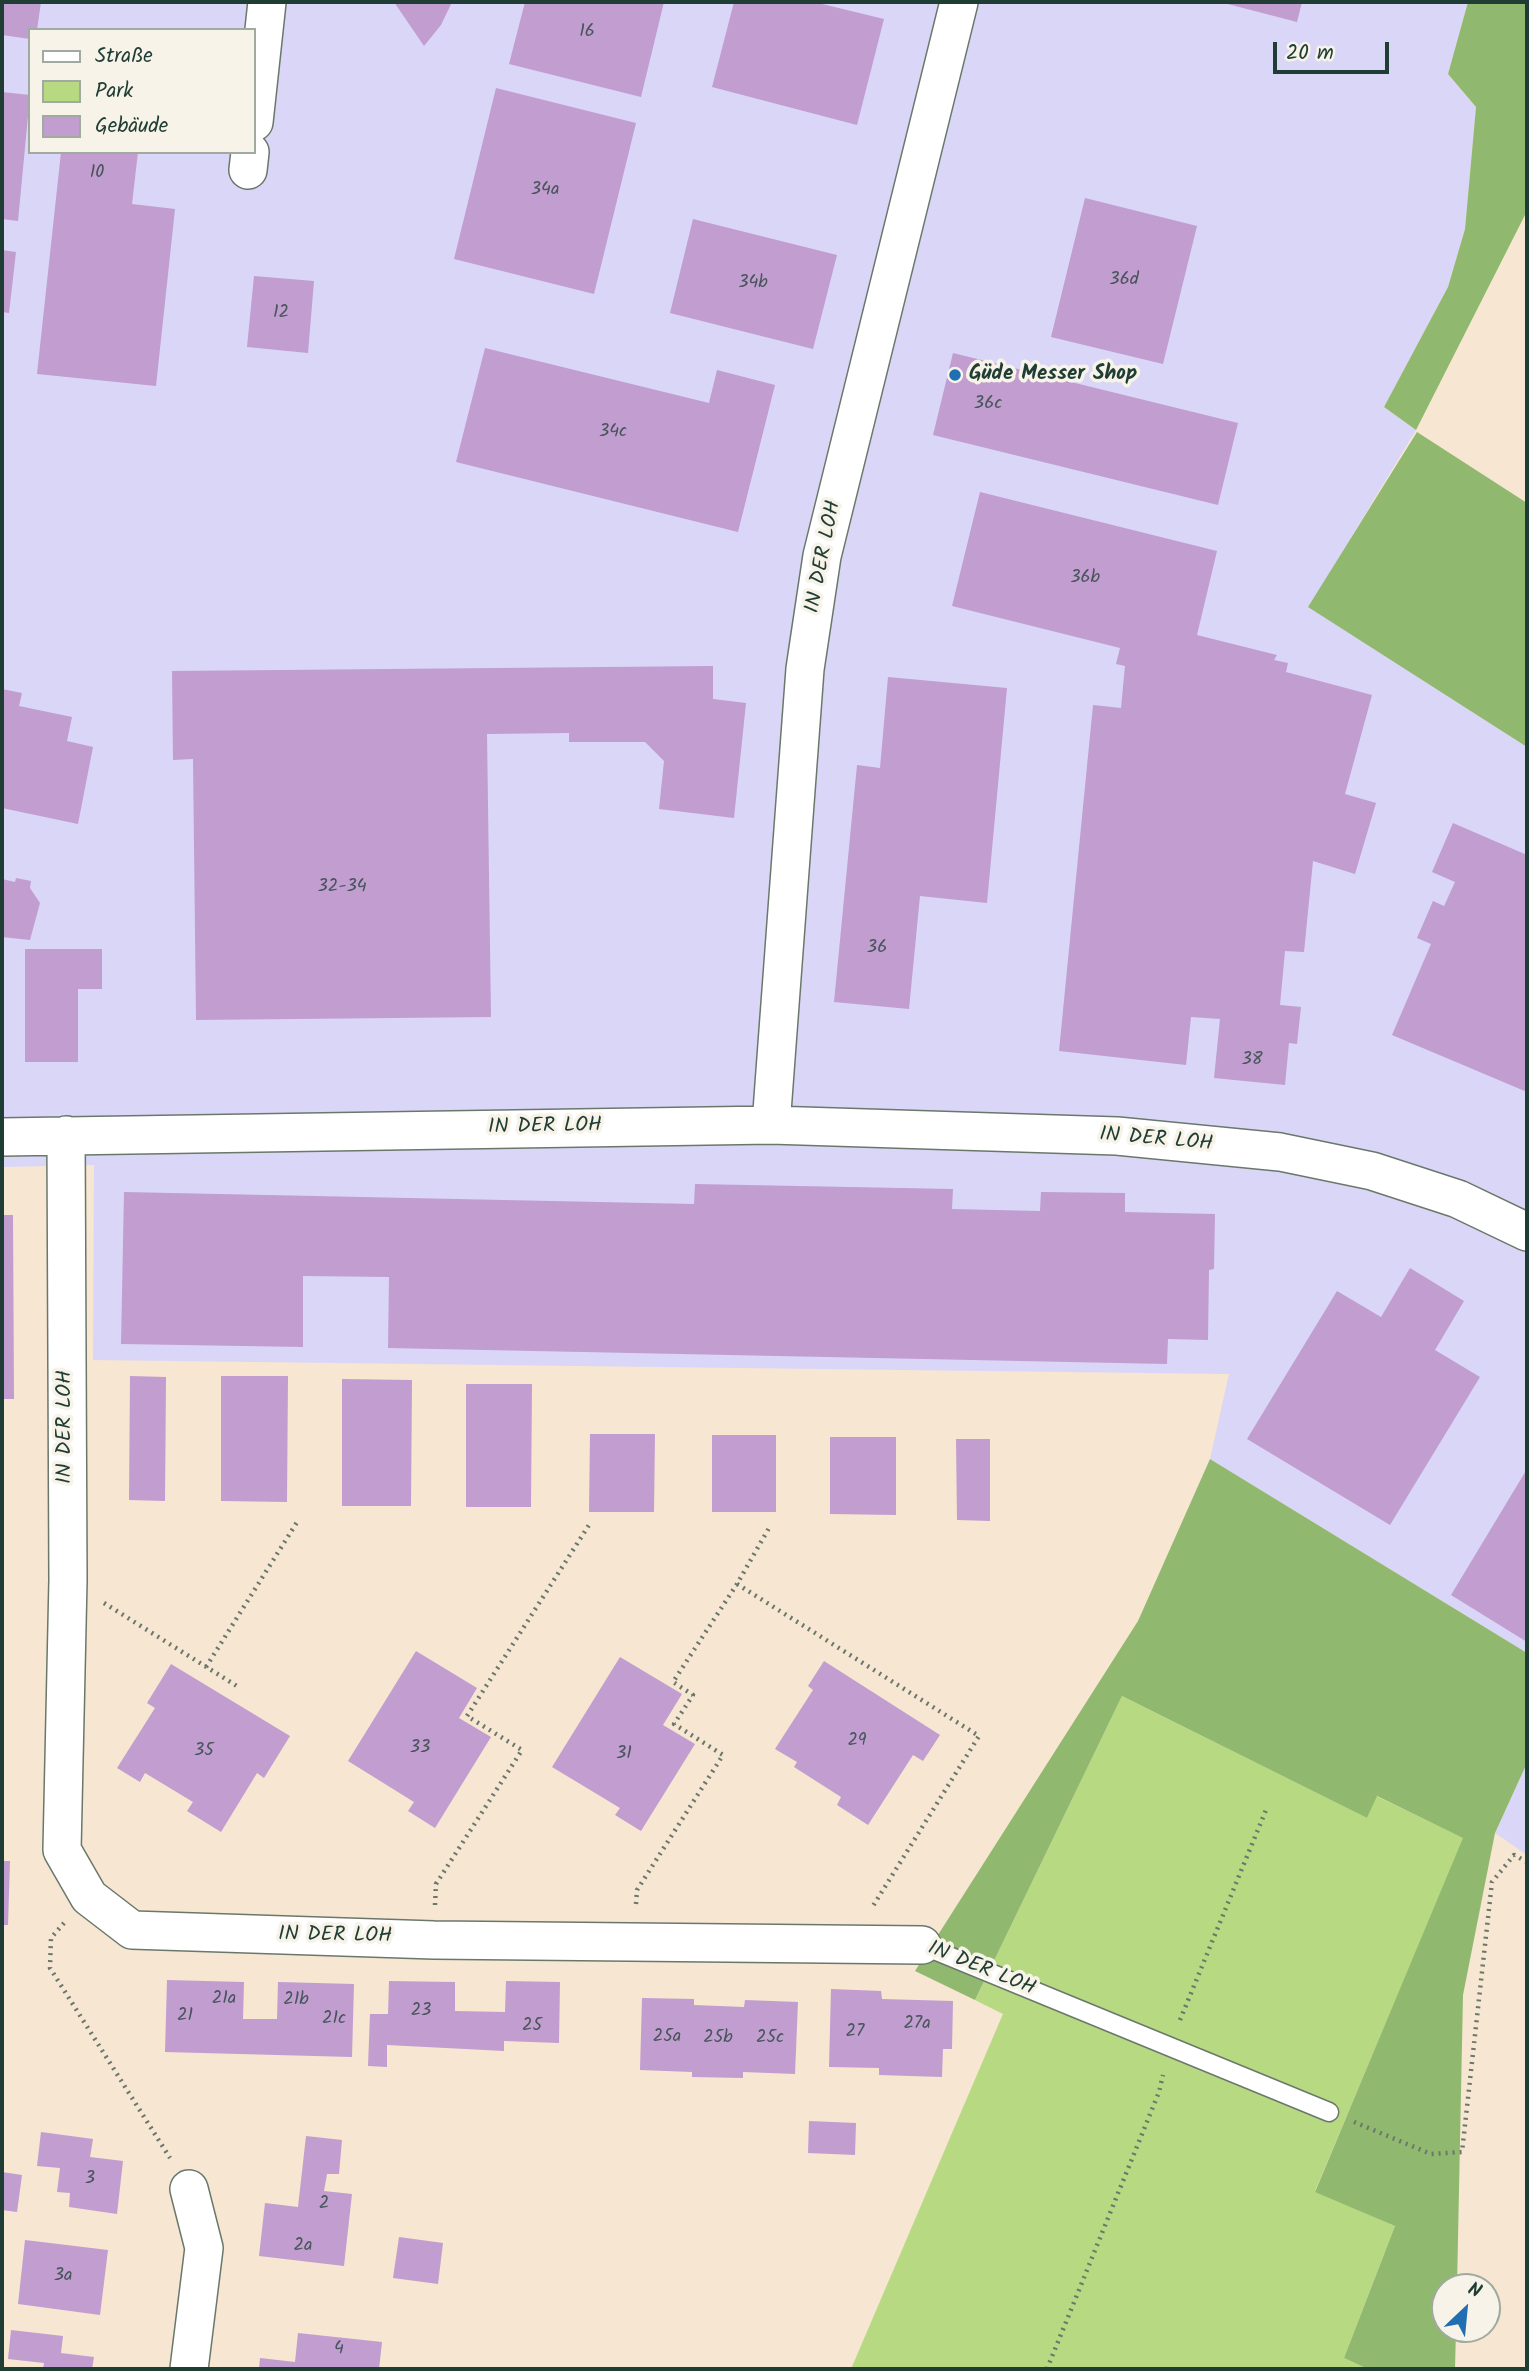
<!DOCTYPE html>
<meta charset="utf-8">
<style>
body{margin:0}
#map{position:relative;width:1529px;height:2371px;overflow:hidden;background:#f6e6d2;font-family:Kalam,sans-serif}
canvas{display:block}
.frame{position:absolute;inset:0;border:4px solid #1f3d34;pointer-events:none}
.legend{position:absolute;left:28px;top:28px;width:228px;height:126px;box-sizing:border-box;background:#f7f3e8;border:2px solid #a1aaa0;margin:0;padding:9px 12px;list-style:none;font-size:21px;color:#1f3d34}
.legend li{display:flex;align-items:center;gap:14px;height:35px}
.legend b{width:35px;border:2px solid #a1aaa0}
.north{position:absolute;left:1431px;top:2273px;width:70px;height:70px;box-sizing:border-box;background:#f7f3e8;border:2px solid #a1aaa0;border-radius:50%;rotate:26deg;font-size:19px;font-weight:700;line-height:28px;text-align:center;color:#1f3d34}
.north::after{content:'';display:block;margin:auto;width:24px;height:32px;background:#1f6fb2;clip-path:polygon(50% 0,100% 100%,50% 72%,0 100%)}
.scale{position:absolute;left:1273px;top:42px;width:116px;height:32px;box-sizing:border-box;border:4px solid #1f3d34;border-top:0;padding-left:9px;font-size:21px;line-height:24px;white-space:nowrap;color:#1f3d34;-webkit-text-stroke:5px #f7f3e8;paint-order:stroke}
</style>
<div id="map">
<canvas width="1529" height="2371"></canvas>
<div class="frame"></div>
<ul class="legend">
<li><b style="height:9px;background:#fff"></b>Straße</li>
<li><b style="height:19px;background:#b6d981"></b>Park</li>
<li><b style="height:19px;background:#c19dd0"></b>Gebäude</li>
</ul>
<div class="north">N</div>
<div class="scale">20 m</div>
</div>
<script>
const c = document.querySelector('canvas').getContext('2d');
c.lineJoin = 'round';
function paint(path, color) { c.fillStyle = color; c.fill(path, 'evenodd'); }
function trace(path, color, width, dash) { c.strokeStyle = color; c.lineWidth = width; c.lineCap = dash ? 'butt' : 'round'; c.setLineDash(dash || []); c.stroke(path); }
function label(font, color, halo, rows, align = 'center') {
  c.font = font + ' Kalam,sans-serif'; c.lineWidth = 7; c.setLineDash([]); c.textBaseline = 'middle'; c.strokeStyle = halo; c.fillStyle = color; for (const [text, x, y, turn = 0] of rows) {
    c.save(); c.translate(x, y); c.rotate((+turn || 0) * Math.PI / 180); c.textAlign = isNaN(turn) ? turn : align; if (halo) c.strokeText(text, 0, 0); c.fillText(text, 0, 0); c.restore();
  }
}
const built = new Path2D(`
 M2,2H1468L1448,74L1476,107L1465,229L1448,287L1384,407L1416,430L1309,607L1527,747V1653L1210,1459L1229,1374L93,1360L94,1165L2,1167ZM30,30H254V152H30Z
 M1527,1763V1855L1495,1833Z`);
const green = new Path2D(`
 M1122,1696L1367,1818L1376,1796L1464,1838L1315,2191L1395,2226L1344,2358L1368,2369H851L1003,2014L975,2000Z`);
const forest = new Path2D(`
 M1468,2H1527V211L1416,430L1384,407L1448,287L1465,229L1476,107L1448,74Z
 M1417,432L1527,503V747L1308,607Z
 M1210,1459L1527,1653V1763L1495,1833L1463,1995L1457,2287H1445V2329H1456L1455,2369H1368L1344,2358L1395,2226L1315,2192L1463,1838L1377,1796L1367,1818L1122,1696L975,2000L915,1971L1138,1621Z`);
const building = new Path2D(`
 M2,2H41L37,30H30V39L2,35Z
 M394,2H452L441,25L424,46Z
 M525,2H664L641,97L509,64Z
 M734,2H814L884,19L857,125L712,87Z
 M1220,2H1302L1297,22Z
 M496,88L636,123L594,294L454,259Z
 M2,92L30,95L18,221L2,219Z
 M61,152H138L132,204L175,209L156,386L37,374Z
 M1085,198L1197,226L1163,364L1051,337Z
 M693,219L837,255L813,349L670,313Z
 M2,250L16,252L9,313L2,312Z
 M254,276L314,281L308,353L247,347Z
 M485,348L709,403L717,370L775,385L738,532L456,462Z
 M953,353L1238,423L1218,505L933,435Z
 M980,492L1217,551L1197,635L1277,655L1274,660L1288,663L1286,672L1372,695L1345,794L1376,803L1355,874L1313,861L1304,952L1285,951L1280,1005L1301,1007L1297,1044L1289,1043L1285,1085L1214,1078L1220,1019L1191,1017L1186,1065L1059,1051L1093,705L1121,708L1125,666L1116,664L1120,648L952,606Z
 M713,666V699L746,703L734,818L659,809L664,761L645,742H569V733L487,734L491,1017L196,1020L193,759L173,760L172,671Z
 M888,677L1007,688L987,903L920,896L909,1009L834,1002L857,765L880,768Z
 M2,689L22,693L19,706L72,717L67,741L93,747L78,824L2,808Z
 M1453,823L1527,855V1092L1392,1035L1431,944L1417,938L1433,901L1444,906L1455,882L1432,872Z
 M16,878L31,881L30,888L40,903L30,940L2,937V879L15,882Z
 M25,949H102V989H78V1062H25Z
 M695,1184L953,1189L952,1209L1040,1211L1041,1192L1125,1193V1212L1215,1214L1214,1269L1209,1270L1208,1340L1168,1339L1167,1364L388,1348L389,1277L303,1276V1347L121,1344L124,1192L694,1204Z
 M2,1215H13L14,1399H2Z
 M1410,1268L1464,1301L1435,1350L1480,1377L1390,1525L1247,1439L1337,1291L1381,1317Z
 M130,1376L166,1377L165,1501L129,1500Z
 M221,1376H288L287,1502L221,1501Z
 M342,1379L412,1380L411,1506H342Z
 M466,1384H532L531,1507H466Z
 M590,1434H655L654,1512H589Z
 M712,1435H776V1512H712Z
 M830,1437H896V1515L830,1514Z
 M956,1439H990V1521L957,1520Z
 M1527,1469V1642L1451,1595Z
 M416,1651L477,1688L459,1718L491,1737L435,1828L408,1811L414,1802L348,1761Z
 M620,1657L682,1694L663,1725L695,1744L641,1831L615,1815L620,1808L552,1767Z
 M824,1661L940,1735L923,1761L913,1755L868,1825L837,1805L841,1797L794,1767L797,1762L775,1749L813,1690L808,1686Z
 M171,1664L290,1736L264,1778L257,1773L221,1832L187,1811L193,1802L145,1773L140,1782L117,1768L155,1708L147,1703Z
 M2,1861H10L8,1925H2Z
 M167,1980L244,1982L243,2019H277L278,1982L354,1984L352,2057L165,2052Z
 M389,1981L455,1982V2011L505,2012L506,1981L560,1982L559,2043L504,2041V2051L387,2045V2067L368,2066L370,2014H388Z
 M831,1989L881,1991L882,1999L953,2001L952,2049H943L942,2077L879,2075V2068L829,2067Z
 M642,1998L694,1999V2005L744,2007L745,2000L798,2002L795,2074L743,2072V2078L692,2077V2072L640,2070Z
 M809,2121L856,2123L855,2155L808,2153Z
 M41,2132L93,2139L90,2157L123,2161L117,2214L69,2207L70,2193L57,2192L60,2168L37,2166Z
 M306,2136L342,2140L339,2174H327L324,2191L352,2194L344,2266L259,2256L265,2203L298,2207Z
 M2,2172L22,2175L17,2212L2,2210Z
 M399,2237L443,2243L438,2284L393,2278Z
 M25,2240L108,2250L100,2315L18,2304Z
 M11,2330L63,2336L61,2353L94,2357L92,2369H43L44,2363L8,2359Z
 M298,2333L382,2342L379,2369H259L260,2358L295,2362Z`);
const path = new Path2D(`
 M737,1584L979,1736L873,1906
 M104,1603L240,1688
 M206,1667L299,1519
 M636,1904L637,1890L723,1755L674,1724L693,1695L673,1682L737,1584L769,1528
 M435,1905L436,1884L522,1750L467,1716L589,1525
 M64,1923L51,1938L50,1968L170,2158
 M1180,2020L1266,1810
 M1354,2122L1431,2154L1462,2152L1492,1882L1514,1855L1527,1862
 M1047,2369L1159,2092L1163,2075`);
const lane = new Path2D(`
 M922,1945L1329,2112`);
const street = new Path2D(`
 M254,122L267,2
 M248,170L250,152
 M771,1125L805,669L822,556L959,2
 M66,1135L68,1580L62,1850L89,1897L132,1930L434,1940L922,1945
 M2,1137L771,1125L1117,1136L1280,1152L1372,1171L1458,1199L1527,1232
 M189,2369L204,2248L189,2189`);
const markers = [
 [955,375,7,"#1f6fb2"]
];
const numberNames = [
 ["16",587,33],
 ["10",97,174],
 ["34a",545,191],
 ["36d",1124,281],
 ["34b",753,284],
 ["12",281,314],
 ["36c",988,405],
 ["34c",613,433],
 ["36b",1085,579],
 ["32-34",342,888],
 ["36",877,949],
 ["38",1252,1061],
 ["29",857,1742],
 ["33",420,1749],
 ["35",204,1752],
 ["31",624,1755],
 ["21a",224,2000],
 ["21b",296,2001],
 ["23",421,2012],
 ["21",185,2017],
 ["21c",334,2020],
 ["27a",917,2025],
 ["25",532,2027],
 ["27",855,2033],
 ["25a",667,2038],
 ["25b",718,2039],
 ["25c",770,2039],
 ["3",90,2180],
 ["2",324,2205],
 ["2a",303,2247],
 ["3a",63,2277],
 ["4",339,2350]
];
const poiNames = [
 ["Güde Messer Shop",969,375]
];
const streetNames = [
 ["IN DER LOH",825,557,-79],
 ["IN DER LOH",545,1128,-1],
 ["IN DER LOH",1156,1141,5],
 ["IN DER LOH",66,1427,-90],
 ["IN DER LOH",335,1937,1],
 ["IN DER LOH",981,1970,22]
];
paint(built, '#dad6f7');
paint(green, '#b6d981');
paint(forest, '#90b96f');
paint(building, '#c19dd0');
trace(lane, '#6a786b', 21);
trace(street, '#6a786b', 40);
trace(path, '#6a786b', 4.5, [2, 5]);
trace(lane, '#fff', 18);
trace(street, '#fff', 37);
for (const [x, y, r, color] of markers) { const dot = new Path2D(); dot.arc(x, y, r, 0, 2 * Math.PI); c.fillStyle = color; c.fill(dot); trace(dot, '#f7f3e8', 2.5); }
label('18px', '#48555b', null, numberNames);
label('bold 21px', '#1f3d34', '#f7f3e8', poiNames, 'left');
label('21px', '#1f3d34', '#f7f3e8', streetNames);
</script>
